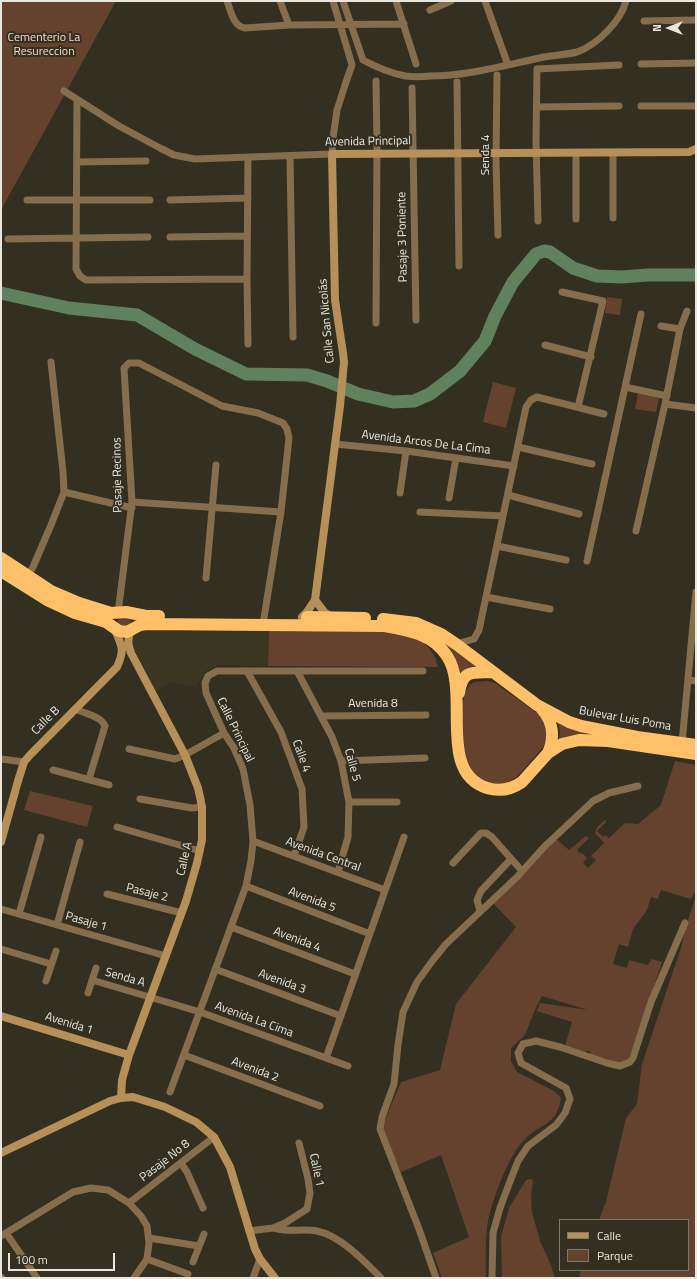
<!DOCTYPE html>
<meta charset="utf-8">
<style>
body{margin:0}
#map{position:relative;width:697px;height:1279px;overflow:hidden;background:#333021;font-family:"Titillium Web",sans-serif}
canvas{display:block}
.frame{position:absolute;inset:0;border:2px solid #e8e6dd;pointer-events:none}
.legend{position:absolute;left:559px;top:1219px;width:130px;height:52px;box-sizing:border-box;background:#333021;border:1px solid #7b796c;margin:0;padding:5px 7px;list-style:none;font-size:12px;color:#e8e6dd}
.legend li{display:flex;align-items:center;gap:8px;height:20px}
.legend b{width:20px;border:1px solid #7b796c}
.north{position:absolute;left:649px;top:8px;width:40px;height:40px;-webkit-text-stroke:3px #333021;paint-order:stroke;rotate:270deg;font-size:11px;font-weight:700;line-height:16px;text-align:center;color:#e8e6dd}
.north::after{content:'';display:block;margin:auto;width:14px;height:18px;background:#e8e6dd;clip-path:polygon(50% 0,100% 100%,50% 72%,0 100%)}
.scale{position:absolute;left:8px;top:1253px;width:107px;height:18px;box-sizing:border-box;border:2px solid #e8e6dd;border-top:0;padding-left:5px;font-size:12px;line-height:14px;white-space:nowrap;color:#e8e6dd;-webkit-text-stroke:3px #333021;paint-order:stroke}
</style>
<div id="map">
<canvas width="697" height="1279"></canvas>
<div class="frame"></div>
<ul class="legend">
<li><b style="height:5px;background:#b68f59"></b>Calle</li>
<li><b style="height:11px;background:#64422e"></b>Parque</li>
</ul>
<div class="north">N</div>
<div class="scale">100 m</div>
</div>
<script>
const c = document.querySelector('canvas').getContext('2d');
c.lineJoin = 'round';
function paint(path, color) { c.fillStyle = color; c.fill(path, 'evenodd'); }
function trace(path, color, width, dash) { c.strokeStyle = color; c.lineWidth = width; c.lineCap = dash ? 'butt' : 'round'; c.setLineDash(dash || []); c.stroke(path); }
function label(font, color, halo, rows, align = 'center') {
  c.font = font + ' "Titillium Web",sans-serif'; c.lineWidth = 4; c.setLineDash([]); c.textBaseline = 'middle'; c.strokeStyle = halo; c.fillStyle = color; for (const [text, x, y, turn = 0] of rows) {
    c.save(); c.translate(x, y); c.rotate((+turn || 0) * Math.PI / 180); c.textAlign = isNaN(turn) ? turn : align; if (halo) c.strokeText(text, 0, 0); c.fillText(text, 0, 0); c.restore();
  }
}
const built = new Path2D(`
 M142,627L269,630L268,666L219,665L204,672L196,687L172,682L156,692L136,653L132,641L131,634Z`);
const green = new Path2D(`
 M1,1H116L1,210Z
 M607,297L622,299L620,315L605,313Z
 M493,382L516,388L506,428L483,422Z
 M638,393L659,398L656,412L635,409Z
 M119,617L130,618L131,622L128,629L117,624Z
 M269,630C292,630 315,630 339,630C362,630 400,628 420,640C430,647 435,655 438,667L268,666Z
 M441,640L476,665L469,667L458,675C456,657 452,653 441,640Z
 M488,681L495,683L540,715L547,730L546,740L543,747L524,769L516,777L507,783L497,785L489,784L475,776L465,757L462,708L465,692L470,685L474,682Z
 M557,720L603,735L558,742C561,734 560,728 557,720Z
 M675,761L696,765V890L691,899L661,890L658,899L651,897L647,910L633,929L628,947L619,944L613,964L627,968L629,960L648,965L652,959L662,962L630,1059L621,1063L590,1055V1051L579,1052L565,1046L572,1022L537,1011L540,1003L588,1010L542,996L534,1012L525,1035L511,1048V1061L517,1072L554,1091L561,1098C557,1125 542,1123 526,1138C509,1153 489,1206 487,1229C485,1245 486,1262 486,1278H442L433,1253L469,1237L441,1155L401,1172L382,1130L386,1117L401,1082L440,1070L456,1004L516,927L491,901L555,838L569,850L586,836L589,838L577,850L581,854L582,853L587,858L583,863L588,868L596,860L591,856L604,843L595,833L597,827L605,820L606,822L597,831L603,837L605,835L609,838L625,823L638,824L661,805Z
 M30,791L93,806L87,827L24,810Z
 M696,896V1278H579L581,1270H688V1220H599L606,1202L626,1118L637,1104L642,1064L681,948L685,929Z
 M530,1179L533,1180L531,1196L532,1212L540,1241L551,1265L555,1278H502L501,1237L509,1208L526,1180Z`);
const river = new Path2D(`
 M1,293L69,308L137,315L195,349L246,374L307,375L327,381L358,394L393,402L414,401L430,394L460,371L485,341L495,316L513,282L536,254L544,251L550,252L573,268L597,276L622,277L648,275H696`);
const street = new Path2D(`
 M227,1C231,11 233,26 245,28L289,25L404,24
 M280,1L289,25
 M343,1L363,60
 M396,1L416,64
 M485,1L508,65
 M430,10L451,1
 M644,21L696,20
 M363,60C376,67 390,73 405,76C413,77 422,77 430,76C468,76 506,65 544,57C554,55 566,55 577,52C597,45 621,21 626,1
 M641,64L696,63
 M497,75L496,161L498,235
 M376,81L377,145L376,323
 M457,82L459,266
 M412,88L416,320
 M64,91L119,126L160,148L174,155L195,159L332,154L333,138L337,110L346,82L352,65L333,1
 M77,100L76,269L80,276L86,280L247,279
 M641,106H696
 M537,107L619,106
 M576,153V219
 M290,156L293,337
 M248,158L247,279L248,344
 M77,162L146,161
 M27,200H150
 M170,200L248,198
 M613,218V153
 M538,221L536,141L537,69L619,65
 M170,237L247,236
 M8,239L148,237
 M562,292L603,301L578,407
 M661,326L680,329
 M545,345L591,357
 M625,387L667,396
 M665,404L696,408
 M335,444L406,451L514,466
 M518,447L592,464
 M64,492L132,508
 M400,493L406,451
 M508,495L579,514
 M449,498L456,458
 M132,502L281,512
 M420,512L503,516
 M636,531L665,404L680,329L687,311
 M497,546L566,560
 M587,561L641,314
 M28,575L33,567L51,525L64,492L63,472L51,362
 M206,578L216,465
 M486,597L550,609
 M118,613L132,502L124,368L129,363H139L222,406L258,413L283,423L287,429L289,438L281,512L264,618
 M456,644L474,639L479,630L526,407L531,400L537,397L604,414
 M247,671L281,732L302,789L304,827L294,856
 M297,671L332,737L341,761L349,802L348,837L338,872
 M688,680L696,681
 M76,709C85,714 101,716 105,726L89,779
 M321,716L426,715
 M682,743L696,592
 M129,749L175,759L185,755L224,733
 M1,759L24,762
 M341,761L425,758
 M53,770L109,785
 M140,799L192,808L202,807
 M349,802H397
 M117,827L200,851
 M253,841L385,890
 M453,863L481,833H486L492,837L522,871
 M246,886L370,934
 M107,894L182,913
 M1,909L166,956
 M480,911L477,900L481,891L511,859
 M19,914L41,837
 M57,925L80,842
 M231,927L355,974
 M1,949L51,964
 M215,969L341,1016
 M92,980L200,1012L348,1066
 M46,981L56,951
 M88,993L96,968
 M184,1055L320,1106
 M326,1058L404,837
 M170,1092L246,886L251,861L253,841L250,805L243,769L234,748L224,733L206,693L205,683L208,676L217,671H423
 M181,1163L187,1172L203,1208
 M129,1203L214,1137
 M274,1228C278,1229 282,1230 286,1230C296,1231 306,1229 317,1231C341,1236 364,1261 381,1278
 M249,1231L273,1228L285,1223L307,1209L310,1193L308,1179L299,1143
 M6,1233L37,1278
 M1,1236L73,1192L91,1188L108,1190L129,1203L141,1216L147,1226L149,1243L147,1259L134,1278
 M149,1238L199,1246
 M147,1259L188,1274
 M193,1262L204,1234
 M1,1277L2,1278
 M253,1278L260,1259
 M436,1278L419,1229L380,1129L382,1117L394,1084L398,1045L403,1012L417,982L433,960L446,944L517,877L544,847L593,801L609,793L638,786
 M492,1278L493,1233L500,1208L509,1184L518,1161L528,1146L556,1125L565,1113L570,1099L566,1088L521,1063L518,1053L523,1044L536,1041L560,1047L607,1063L620,1066L630,1062L633,1058L651,1002L685,923`);
const secondary = new Path2D(`
 M315,600L325,613L332,617
 M302,617L307,612L315,600L340,406L344,362L343,353L335,300L332,154L689,152L696,149
 M1,842L18,781L24,762L30,755L117,667C125,649 122,647 115,630
 M1,1016L129,1055
 M121,1098L122,1080L129,1055L186,901L197,863L202,840V807L200,797L198,788L185,755L131,653C128,645 127,639 131,630
 M1,1153L110,1101L121,1098L133,1097L165,1107L196,1122L214,1137L230,1167L255,1249L260,1259L275,1278`);
const highway = new Path2D(`
 M1,558L51,591L79,603L111,613L126,612L146,616H159
 M1,571L47,600L75,613L106,622L119,631L127,632L140,625L146,624L384,626C408,630 433,634 447,656C471,692 436,772 487,788C500,792 512,789 522,782L548,753L562,744L579,740L608,741L696,754
 M307,617L365,618
 M383,619L416,623L441,634L456,644L537,705L569,722L581,726L637,737L696,745
 M459,693C463,669 471,673 493,672
 M541,708C553,721 555,737 548,753`);
const parkNames = [
 ["Cementerio La",44,38],
 ["Resureccion",44,52]
];
const streetNames = [
 ["Avenida Principal",368,142,-1],
 ["Senda 4",486,155,-90],
 ["Pasaje 3 Poniente",403,237,-91],
 ["Calle San Nicolás",327,321,-95],
 ["Avenida Arcos De La Cima",426,443,7],
 ["Pasaje Recinos",118,475,-91],
 ["Avenida 8",373,704],
 ["Bulevar Luis Poma",625,719,10],
 ["Calle B",46,721,-45],
 ["Calle Principal",235,730,64],
 ["Calle 4",301,756,70],
 ["Calle 5",352,765,75],
 ["Avenida Central",323,855,20],
 ["Calle A",185,859,-77],
 ["Pasaje 2",147,893,14],
 ["Avenida 5",312,900,21],
 ["Pasaje 1",86,922,16],
 ["Avenida 4",297,940,21],
 ["Senda A",125,978,16],
 ["Avenida 3",282,982,20],
 ["Avenida La Cima",254,1020,20],
 ["Avenida 1",69,1024,17],
 ["Avenida 2",255,1070,21],
 ["Pasaje No 8",165,1161,-38],
 ["Calle 1",316,1170,78]
];
paint(built, '#3b3620');
paint(green, '#64422e');
trace(river, '#5f815d', 13);
trace(street, '#866d4c', 7);
trace(secondary, '#b68f59', 8);
trace(highway, '#fec169', 12);
label('12px', '#f7dbca', '#333021', parkNames);
label('12px', '#e8e6dd', '#333021', streetNames);
</script>
